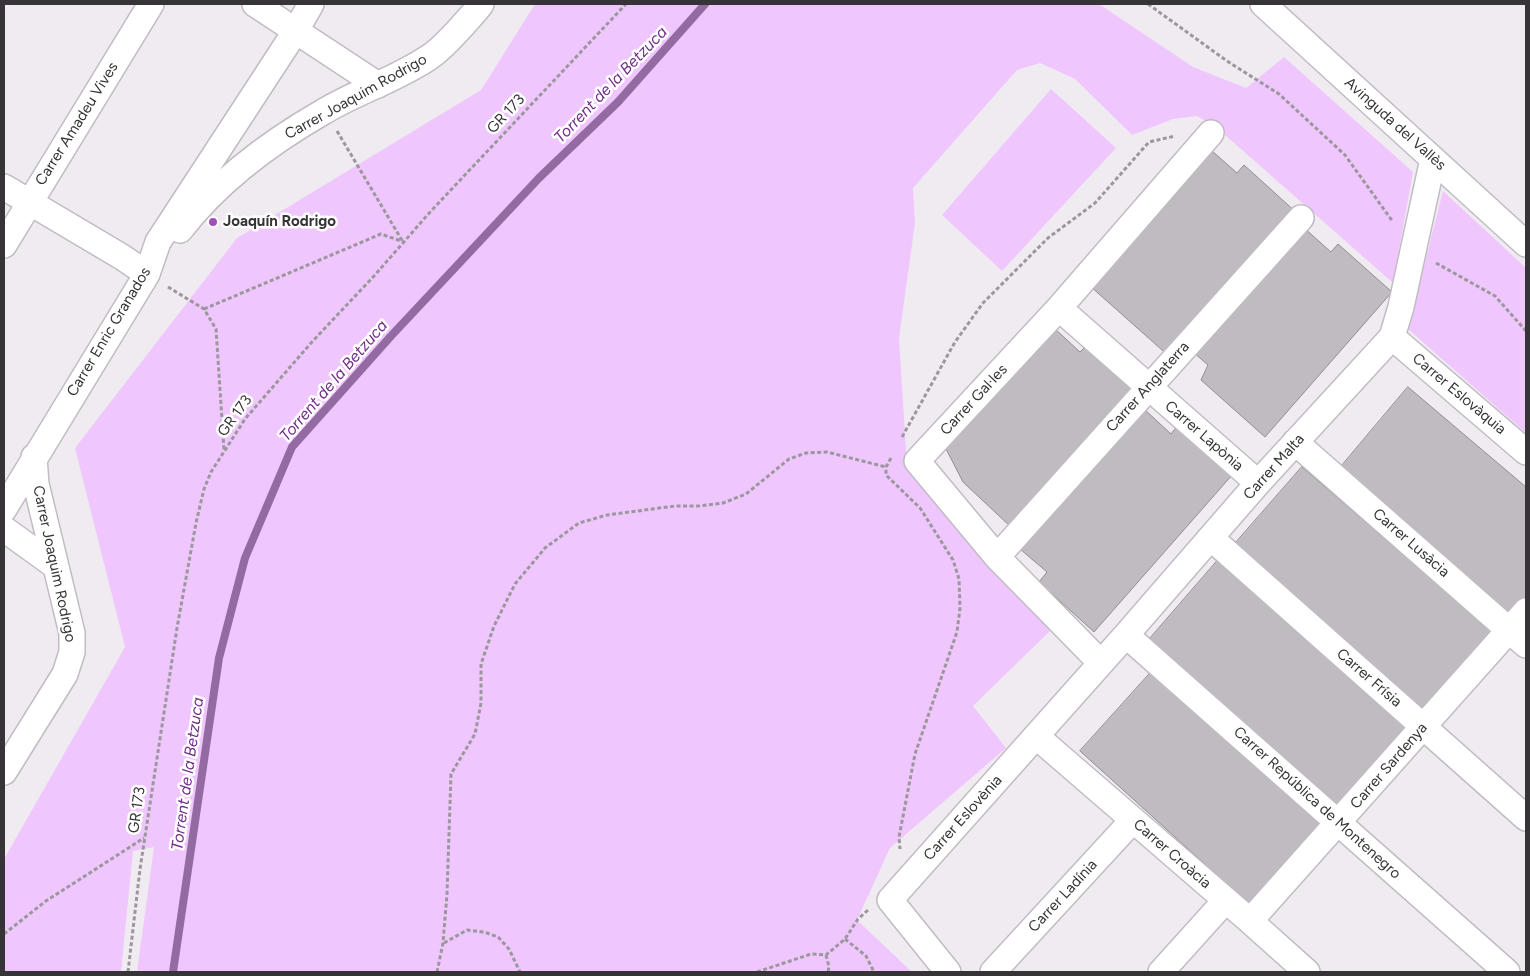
<!DOCTYPE html>
<meta charset="utf-8">
<style>
body{margin:0}
#map{position:relative;width:1530px;height:976px;overflow:hidden;background:#f0ebf1;font-family:Figtree,sans-serif}
canvas{display:block}
.frame{position:absolute;inset:0;border:5px solid #363437;pointer-events:none}
</style>
<div id="map">
<canvas width="1530" height="976"></canvas>
<div class="frame"></div>
</div>
<script>
const c = document.querySelector('canvas').getContext('2d');
c.lineJoin = 'round';
function paint(path, color) { c.fillStyle = color; c.fill(path, 'evenodd'); }
function trace(path, color, width, dash) { c.strokeStyle = color; c.lineWidth = width; c.lineCap = dash ? 'butt' : 'round'; c.setLineDash(dash || []); c.stroke(path); }
function label(font, color, halo, rows, align = 'center') {
  c.font = font + ' Figtree,sans-serif'; c.lineWidth = 5; c.setLineDash([]); c.textBaseline = 'middle'; c.strokeStyle = halo; c.fillStyle = color; for (const [text, x, y, turn = 0] of rows) {
    c.save(); c.translate(x, y); c.rotate((+turn || 0) * Math.PI / 180); c.textAlign = isNaN(turn) ? turn : align; if (halo) c.strokeText(text, 0, 0); c.fillText(text, 0, 0); c.restore();
  }
}
const green = new Path2D(`
 M535,4H1099L1193,67L1246,88L1284,57L1413,172L1393,283L1216,127L1197,116L1173,119L1132,135L1075,79L1040,63L1017,70L913,188L915,223L899,338L907,466L1050,631L973,706L1006,748L890,848L857,920L912,972H137L154,847L133,851L121,972H4V859L125,647L75,448L237,238L481,90Z
 M1051,89L1116,148L1002,271L942,215Z
 M1443,191L1526,268V433L1408,329Z`);
const stream = new Path2D(`
 M173,972L219,658L245,558L292,447L391,336L539,178L618,102L705,4`);
const building = new Path2D(`
 M1211,150L1237,173L1244,165L1298,214L1171,358L1090,286Z
 M1303,227L1331,252L1338,244L1392,292L1265,437L1201,380L1208,365L1193,352Z
 M1053,327L1080,352L1086,346L1135,390L1012,528L963,482L945,447Z
 M1408,387L1526,487V596L1510,615L1339,469Z
 M1144,409L1171,434L1178,425L1233,474L1094,632L1039,582L1047,572L1020,549Z
 M1302,467L1495,634L1426,714L1232,547Z
 M1218,560L1411,728L1339,811L1146,643Z
 M1153,670L1323,824L1250,905L1080,751Z`);
const path = new Path2D(`
 M1148,4L1227,61L1279,94L1345,155L1393,222
 M337,131L403,242
 M1436,263L1495,296L1526,331
 M168,287L204,309L216,329L224,450
 M204,309L381,234L404,242
 M902,437L955,342L983,303L1048,238L1095,203L1149,142L1175,136
 M891,458L886,467V475L920,508L953,560L959,579L960,608L957,632L915,754L899,837L900,849
 M4,934L46,901L144,838
 M845,939L866,956L874,972
 M444,943L467,930L484,932L498,937L509,949L520,972
 M826,955L829,967L828,972
 M128,972L140,869L177,628L196,523L204,489L211,472L245,419L311,343L374,276L431,211L626,4
 M437,972L443,943L447,894L451,774L475,734L481,703V664L494,626L515,584L545,548L579,523L607,515L675,506H699L723,503L746,494L789,459L806,453L827,452L886,467
 M757,972L811,954L826,955L845,939L858,919L868,910`);
const street = new Path2D(`
 M255,4L378,85
 M1263,4L1526,244
 M4,187L122,257L147,274
 M180,230C218,181 269,143 323,112C356,92 395,80 428,58C441,50 453,36 464,24C469,18 476,11 481,4
 M4,245L151,4
 M1059,308L1258,483
 M1392,337L1526,452
 M1295,442L1526,645
 M4,509L147,274L158,242L295,32L311,4
 M4,529L54,565
 M1211,538L1526,818
 M997,557L1301,218
 M1126,635L1507,972
 M1100,662L997,557L917,461L1059,308L1211,133
 M1036,736L1250,921L1307,972
 M4,772L65,674L72,652V633L36,484L34,457
 M1250,921L1526,611
 M948,972L890,900L1126,635L1258,483L1392,337L1401,307L1433,159
 M993,972L1133,820
 M1161,972L1225,901`);
const markers = [
 [213,222,5,"#a14fbe"]
];
const streetNames = [
 ["Carrer Joaquim Rodrigo",356,97,-29],
 ["GR 173",506,114,-47],
 ["Carrer Amadeu Vives",77,124,-58],
 ["Avinguda del Vallès",1395,124,42],
 ["Carrer Enric Granados",109,332,-59],
 ["Carrer Anglaterra",1148,387,-48],
 ["Carrer Eslovàquia",1459,394,40],
 ["Carrer Gal·les",974,400,-47],
 ["GR 173",235,416,-54],
 ["Carrer Lapònia",1204,436,41],
 ["Carrer Malta",1274,467,-48],
 ["Carrer Lusàcia",1411,543,41],
 ["Carrer Joaquim Rodrigo",54,564,78],
 ["Carrer Frísia",1369,678,41],
 ["Carrer Sardenya",1389,766,-49],
 ["Carrer República de Montenegro",1317,803,42],
 ["GR 173",137,810,-82],
 ["Carrer Eslovènia",963,818,-48],
 ["Carrer Croàcia",1172,854,41],
 ["Carrer Ladínia",1063,896,-47]
];
const poiNames = [
 ["Joaquín Rodrigo",223,222]
];
const waterNames = [
 ["Torrent de la Betzuca",611,85,-46],
 ["Torrent de la Betzuca",334,381,-49],
 ["Torrent de la Betzuca",188,774,-82]
];
paint(green, '#efc7fe');
trace(stream, '#936ba2', 8);
paint(building, '#c0bbc1');
trace(building, '#908c92', 1);
trace(street, '#c1bcc3', 28);
trace(path, '#9b979c', 3, [4, 2.5]);
trace(street, '#fff', 25);
for (const [x, y, r, color] of markers) { const dot = new Path2D(); dot.arc(x, y, r, 0, 2 * Math.PI); c.fillStyle = color; c.fill(dot); trace(dot, '#fff', 2); }
label('15px', '#363437', '#fff', streetNames);
label('bold 15px', '#363437', '#fff', poiNames, 'left');
label('italic 16px', '#722c89', '#fff', waterNames);
</script>
